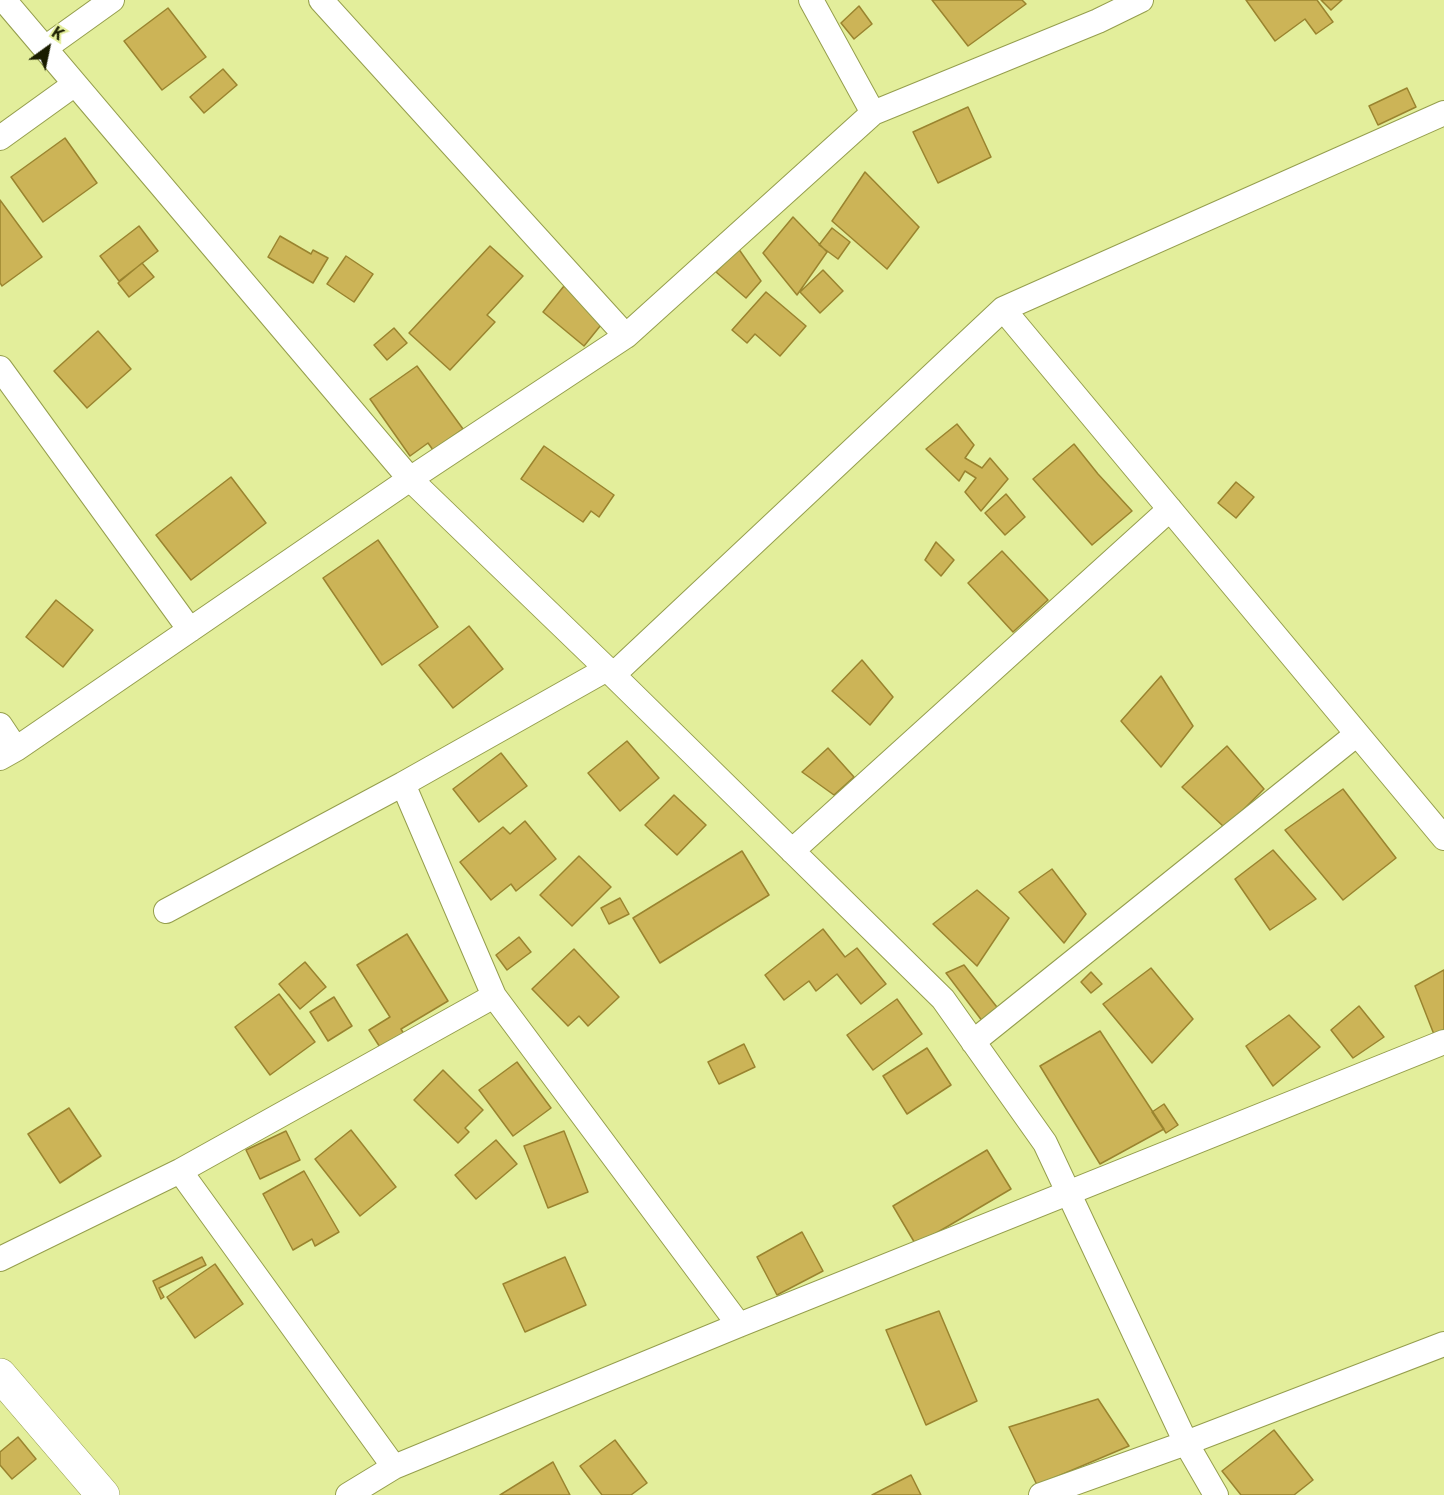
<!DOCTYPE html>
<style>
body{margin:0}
#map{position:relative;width:1444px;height:1495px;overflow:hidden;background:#e3ee9b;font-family:"Open Sans",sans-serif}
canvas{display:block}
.north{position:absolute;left:18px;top:18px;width:60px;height:60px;-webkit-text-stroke:4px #e3ee9b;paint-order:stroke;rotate:33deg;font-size:16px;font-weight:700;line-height:24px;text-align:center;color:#1a1d00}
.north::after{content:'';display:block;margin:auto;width:21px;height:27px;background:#1a1d00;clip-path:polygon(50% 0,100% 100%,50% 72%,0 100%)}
</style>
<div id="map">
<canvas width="1444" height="1495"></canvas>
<div class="north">K</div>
</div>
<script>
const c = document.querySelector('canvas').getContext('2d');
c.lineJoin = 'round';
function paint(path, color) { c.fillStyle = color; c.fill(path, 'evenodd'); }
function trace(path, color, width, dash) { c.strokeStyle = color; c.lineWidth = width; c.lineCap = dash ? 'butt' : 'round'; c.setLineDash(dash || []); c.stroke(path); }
const building = new Path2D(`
 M932,0H1022L1026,4L968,46Z
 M1246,0H1317L1333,22L1316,34L1305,19L1275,41Z
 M1321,0H1342L1331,10Z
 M859,6L872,24L854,39L841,23Z
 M168,8L206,57L162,90L124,41Z
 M223,69L237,85L204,113L190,97Z
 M1407,88L1416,107L1378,125L1369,106Z
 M968,107L991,157L938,183L913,132Z
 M65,138L97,183L43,222L11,177Z
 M865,172L919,227L887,269L832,221Z
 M0,200L42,257L2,286L0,283Z
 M793,217L827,252L797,295L763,253Z
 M139,226L158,251L119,281L100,256Z
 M832,228L850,242L838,259L819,245Z
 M280,236L311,254L313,250L328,258L313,283L268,257Z
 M490,246L523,276L487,315L495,322L450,370L409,333Z
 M738,248L761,281L746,298L716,272Z
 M346,256L373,274L354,302L327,284Z
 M142,263L154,277L129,297L118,283Z
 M823,270L843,291L820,313L800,292Z
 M564,286L605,320L584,346L543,312Z
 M766,292L806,326L780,356L755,334L747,343L732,330Z
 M394,328L407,343L387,360L374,345Z
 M98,331L131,369L87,408L54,371Z
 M417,366L463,429L433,450L428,443L410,456L370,399Z
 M957,424L974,445L965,458L982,468L990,458L1008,479L981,511L965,492L976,478L965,471L959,481L926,449Z
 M1074,444L1098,474L1132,511L1092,545L1033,479Z
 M544,446L614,495L599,517L591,511L583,522L521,479Z
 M231,477L266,523L191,580L156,535Z
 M1236,482L1254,497L1236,518L1218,503Z
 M1006,494L1025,517L1005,535L985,513Z
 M378,540L438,627L382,665L323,578Z
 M936,542L954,560L941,576L925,560Z
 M1002,551L1048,600L1013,632L968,583Z
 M56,600L93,630L63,667L26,637Z
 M469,626L503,669L453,708L419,665Z
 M862,660L893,697L870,725L832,691Z
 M1161,676L1193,726L1161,767L1121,721Z
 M627,741L659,778L620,811L588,773Z
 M1227,746L1264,789L1225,828L1182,787Z
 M828,748L854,777L834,795L802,772Z
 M501,753L527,786L479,822L453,789Z
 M1343,789L1396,858L1343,900L1285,830Z
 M674,795L706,825L677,855L645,825Z
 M525,821L556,859L516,891L511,884L491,900L460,862L503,827L510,834Z
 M1273,850L1316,899L1270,930L1235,879Z
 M742,851L769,895L660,963L633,918Z
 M579,856L611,887L572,926L540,895Z
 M1052,869L1086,914L1064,943L1019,892Z
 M977,890L1009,918L977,966L933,924Z
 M620,898L629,914L609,924L601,908Z
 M823,929L845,957L857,948L886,984L861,1004L837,974L816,991L809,981L784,1000L765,975Z
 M407,934L448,1001L401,1029L408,1041L385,1055L369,1030L390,1017L357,965Z
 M519,937L531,952L507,970L496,955Z
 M574,949L619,997L588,1026L579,1016L568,1026L532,989Z
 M305,962L326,987L300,1009L279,984Z
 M964,965L1000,1011L983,1022L946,973Z
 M1151,968L1193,1019L1152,1063L1103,1004Z
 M1444,970V1033L1435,1037L1415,986Z
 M1091,972L1102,984L1091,993L1081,982Z
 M279,994L315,1042L270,1075L235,1027Z
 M334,997L352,1026L328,1041L310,1012Z
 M897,999L922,1034L873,1070L847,1035Z
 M1359,1006L1384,1037L1353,1058L1331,1030Z
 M1289,1015L1320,1047L1273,1086L1246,1046Z
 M1100,1031L1164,1129L1100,1164L1040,1066Z
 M744,1044L755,1067L719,1084L708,1062Z
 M927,1048L951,1085L907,1114L883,1076Z
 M517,1062L551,1108L513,1136L479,1090Z
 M443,1070L483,1110L465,1128L469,1132L458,1143L414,1100Z
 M1164,1104L1178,1125L1166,1133L1152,1112Z
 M69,1108L101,1156L60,1183L28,1134Z
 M351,1130L396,1187L360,1216L315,1159Z
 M286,1131L300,1160L260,1179L246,1150Z
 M564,1131L588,1192L548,1208L524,1146Z
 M496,1140L517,1164L476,1199L455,1175Z
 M987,1150L1011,1189L916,1245L893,1206Z
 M304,1171L339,1232L315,1246L312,1239L293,1250L263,1194Z
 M802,1232L823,1271L777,1295L757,1257Z
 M202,1257L206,1265L159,1288L164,1297L161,1299L153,1281Z
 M565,1257L586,1305L525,1332L503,1284Z
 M215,1264L243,1304L195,1338L167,1297Z
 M939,1311L977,1401L926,1425L886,1330Z
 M1098,1399L1129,1446L1037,1485L1009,1427Z
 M1274,1430L1313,1480L1294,1495H1241L1222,1471Z
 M18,1437L36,1459L12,1479L0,1465V1452Z
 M615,1440L647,1483L631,1495H602L580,1466Z
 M553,1462L570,1495H500Z
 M911,1475L921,1495H872Z`);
const street = new Path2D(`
 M4,0L410,479L607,669L943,999L1045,1143L1186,1443L1216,1495
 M321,0L626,336
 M811,0L873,113
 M45,48L112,0
 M0,138L75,84
 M1003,309L1444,838
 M0,368L190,630
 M607,669L403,784L494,996L739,1325
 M613,675L1003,309L1444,113
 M0,725L16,749
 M0,758L16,749L410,479L626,336L873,113L1098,21L1141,0
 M792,851L1170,509
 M166,911L403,784
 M973,1042L1357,734
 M180,1171L394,1467
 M0,1259L180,1171L494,996
 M348,1495L394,1467L739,1325L1444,1042
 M1041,1495L1186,1443L1444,1344`);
const secondary = new Path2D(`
 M0,1375L103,1495`);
paint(building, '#ccb457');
trace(building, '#9a842f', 1.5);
trace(street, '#959e4d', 26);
trace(secondary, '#959e4d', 34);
trace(street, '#fff', 24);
trace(secondary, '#fff', 33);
</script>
